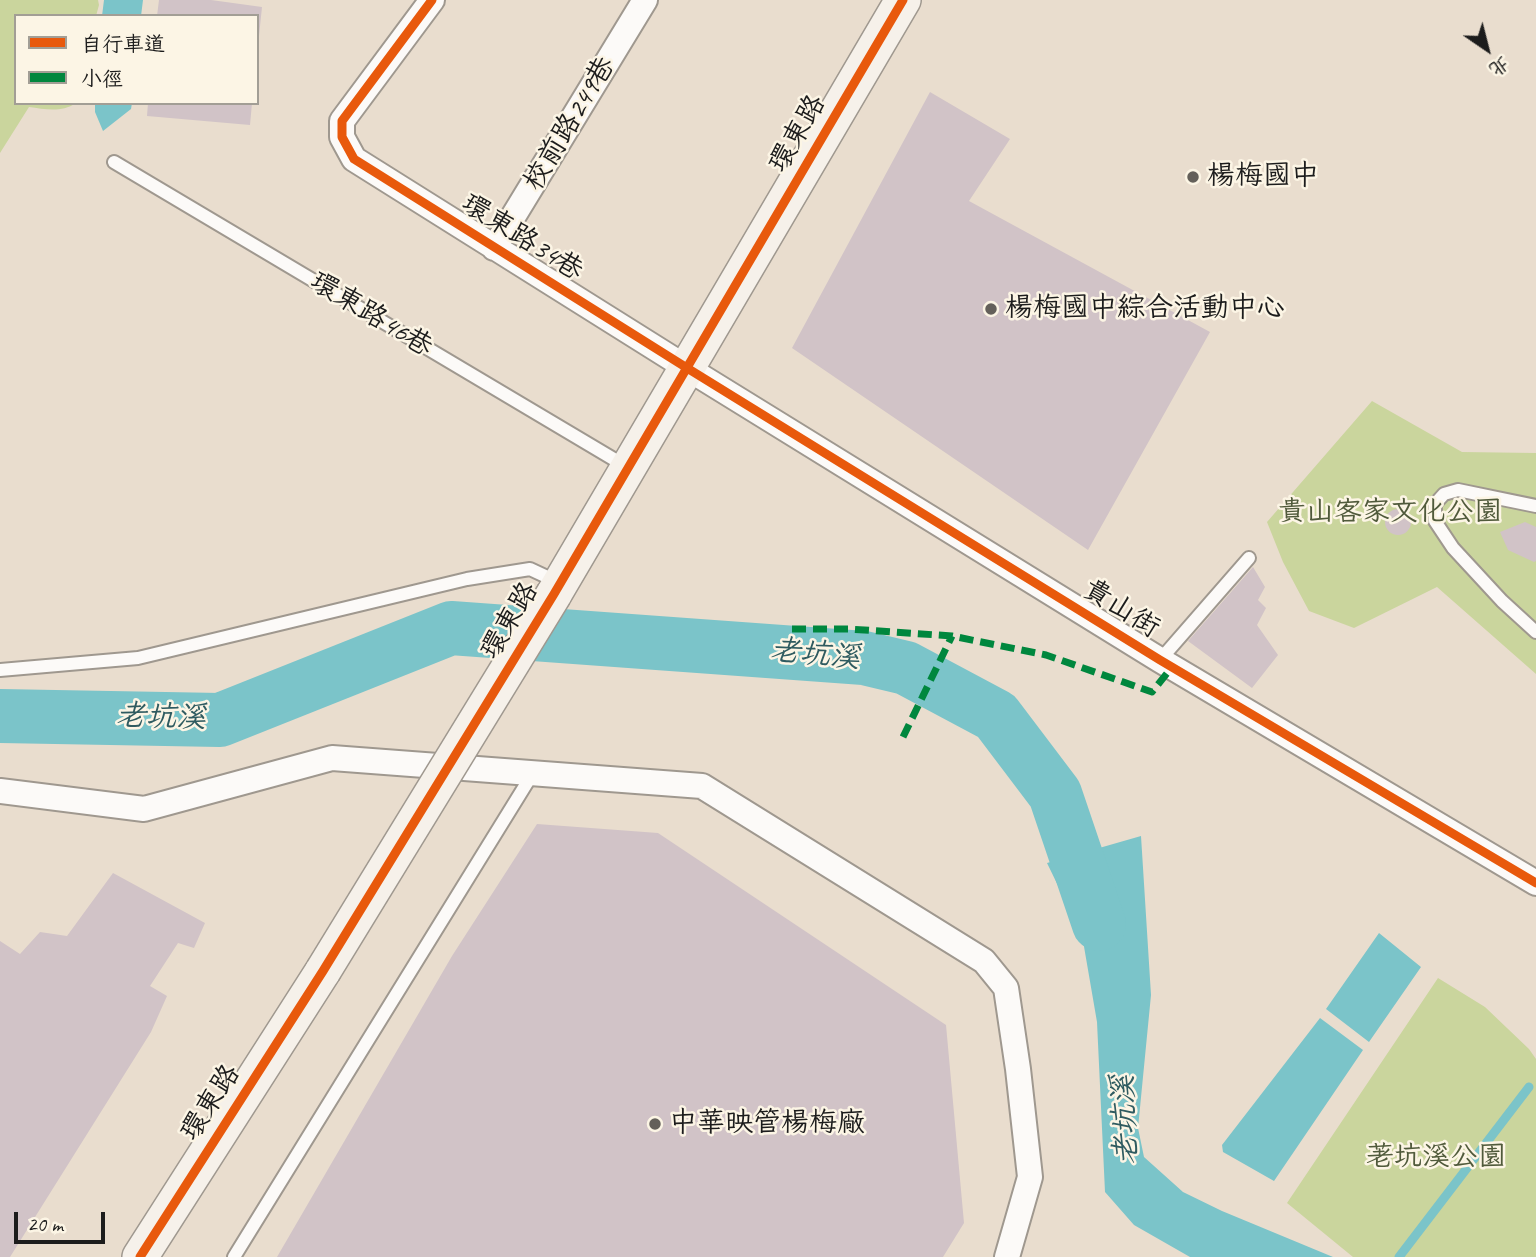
<!DOCTYPE html>
<meta charset="utf-8">
<style>
body{margin:0}
#map{position:relative;width:1536px;height:1257px;overflow:hidden;background:#e9ddce;font-family:Caveat,"LXGW WenKai TC",sans-serif}
canvas{display:block}
.legend{position:absolute;left:14px;top:14px;width:245px;height:91px;box-sizing:border-box;background:#fcf5e5;border:2px solid #a29e95;margin:0;padding:9px 12px;list-style:none;font-size:21px;color:#1c1c1c}
.legend li{display:flex;align-items:center;gap:14px;height:35px}
.legend b{width:35px;border:2px solid #a29e95}
.north{position:absolute;left:1452px;top:14px;width:70px;height:70px;-webkit-text-stroke:5px #fcf5e5;paint-order:stroke;rotate:145deg;font-size:19px;font-weight:700;line-height:28px;text-align:center;color:#1c1c1c}
.north::after{content:'';display:block;margin:auto;width:24px;height:32px;background:#1c1c1c;clip-path:polygon(50% 0,100% 100%,50% 72%,0 100%)}
.scale{position:absolute;left:14px;top:1212px;width:91px;height:32px;box-sizing:border-box;border:4px solid #1c1c1c;border-top:0;padding-left:9px;font-size:21px;line-height:24px;white-space:nowrap;color:#1c1c1c;-webkit-text-stroke:5px #fcf5e5;paint-order:stroke}
</style>
<div id="map">
<canvas width="1536" height="1257"></canvas>
<ul class="legend">
<li><b style="height:9px;background:#e8590c"></b>自行車道</li>
<li><b style="height:9px;background:#00873e"></b>小徑</li>
</ul>
<div class="north">北</div>
<div class="scale">20 m</div>
</div>
<script>
const c = document.querySelector('canvas').getContext('2d');
c.lineJoin = 'round';
function paint(path, color) { c.fillStyle = color; c.fill(path, 'evenodd'); }
function trace(path, color, width, dash) { c.strokeStyle = color; c.lineWidth = width; c.lineCap = dash ? 'butt' : 'round'; c.setLineDash(dash || []); c.stroke(path); }
function label(font, color, halo, rows, align = 'center') {
  c.font = font + ' Caveat,"LXGW WenKai TC",sans-serif'; c.lineWidth = 5; c.setLineDash([]); c.textBaseline = 'middle'; c.strokeStyle = halo; c.fillStyle = color; for (const [text, x, y, turn = 0] of rows) {
    c.save(); c.translate(x, y); c.rotate((+turn || 0) * Math.PI / 180); c.textAlign = isNaN(turn) ? turn : align; if (halo) c.strokeText(text, 0, 0); c.fillText(text, 0, 0); c.restore();
  }
}
const green = new Path2D(`
 M0,0H98L99,5L96,16H16V103H76C61,113 45,109 29,107L0,153Z
 M1372,401L1462,452L1536,453V674L1437,587L1354,628L1309,611L1283,562L1267,522Z
 M1438,978L1485,1007L1529,1049L1536,1059V1257H1353L1287,1203Z`);
const water = new Path2D(`
 M104,0H143L141,16H102Z
 M95,103H132L131,109L103,131L95,112Z
 M1141,836L1151,995L1138,1128L1144,1157L1183,1192L1222,1211L1333,1257H1190L1134,1225L1105,1192L1097,1022L1082,935L1047,863Z
 M1379,933L1421,967L1369,1042L1326,1009Z
 M1320,1018L1363,1050L1274,1181L1223,1152L1222,1145Z`);
const stream = new Path2D(`
 M1399,1257L1529,1087`);
const river = new Path2D(`
 M0,716L220,720L451,628L864,658L906,668L996,716L1055,794L1099,924`);
const building = new Path2D(`
 M159,0H211L262,7L259,36H257V16H157Z
 M930,92L1010,139L969,201L1210,332L1088,550L792,348Z
 M148,103H252L250,125L147,116Z
 M1385 522a13 13 0 1 1 26 0a13 13 0 1 1-26 0Z
 M1525,522L1536,527V561L1534,562L1508,550L1500,532Z
 M1253,567L1265,587L1258,600L1266,608L1257,625L1278,655L1252,688L1188,641Z
 M537,824L658,833L946,1025L964,1223L943,1257H277L452,956Z
 M113,873L205,923L194,948L178,943L150,986L167,996L151,1032L10,1257H0V941L20,954L40,932L67,936Z`);
const lane = new Path2D(`
 M114,162L627,467
 M1536,506L1458,490L1444,494L1435,504V521L1453,548L1502,601L1536,632
 M1160,660L1249,558
 M0,670L138,658L467,579L530,569L560,583
 M234,1257L533,773`);
const street = new Path2D(`
 M432,0L342,121V137L354,159L687,368L1160,660L1536,883
 M494,248L645,0
 M0,791L144,809L332,758L702,786L984,961L1006,988L1018,1069L1030,1177L1007,1257`);
const secondary = new Path2D(`
 M554,594L903,0
 M140,1257L323,971`);
const secondaryBridge = new Path2D(`
 M323,971L554,594`);
const quiet = new Path2D(`
 M792,629H849L952,636L1046,655L1152,692L1172,667
 M903,737L952,636`);
const cycleway = new Path2D(`
 M432,0L342,121V137L354,159L687,368L1160,660L1536,883
 M140,1257L323,971L554,594L903,0`);
const markers = [
 [1193,177,7,"#64605a"],
 [991,309,7,"#64605a"],
 [655,1124,7,"#64605a"]
];
const streetNames = [
 ["校前路249巷",570,124,-59],
 ["環東路",798,134,-60],
 ["環東路34巷",522,238,32],
 ["環東路46巷",371,315,31],
 ["貴山街",1121,609,32],
 ["環東路",510,621,-59],
 ["環東路",211,1103,-57]
];
const poiNames = [
 ["楊梅國中",1207,177],
 ["楊梅國中綜合活動中心",1005,309],
 ["中華映管楊梅廠",669,1124]
];
const parkNames = [
 ["貴山客家文化公園",1390,513],
 ["荖坑溪公園",1436,1158]
];
const waterNames = [
 ["老坑溪",815,655,5],
 ["老坑溪",161,718,1],
 ["老坑溪",1126,1120,-93]
];
paint(green, '#cad59d');
paint(water, '#7bc4c9');
trace(stream, '#7bc4c9', 9);
trace(river, '#7bc4c9', 54);
paint(building, '#d1c3c7');
trace(lane, '#9f988f', 16);
trace(street, '#9f988f', 28);
trace(secondary, '#9f988f', 38);
trace(lane, '#fcfaf8', 12);
trace(street, '#fcfaf8', 24);
trace(secondary, '#f6f1ea', 35);
trace(secondaryBridge, '#9f988f', 38, []);
trace(secondaryBridge, '#f6f1ea', 35);
trace(quiet, '#00873e', 7, [14, 7]);
trace(cycleway, '#e8590c', 9);
for (const [x, y, r, color] of markers) { const dot = new Path2D(); dot.arc(x, y, r, 0, 2 * Math.PI); c.fillStyle = color; c.fill(dot); trace(dot, '#fcf5e5', 2.5); }
label('28px', '#1c1c1c', '#fcf5e5', streetNames);
label('28px', '#1c1c1c', '#fcf5e5', poiNames, 'left');
label('28px', '#505a3b', '#fcf5e5', parkNames);
label('italic 30px', '#2f5b60', '#fcf5e5', waterNames);
</script>
